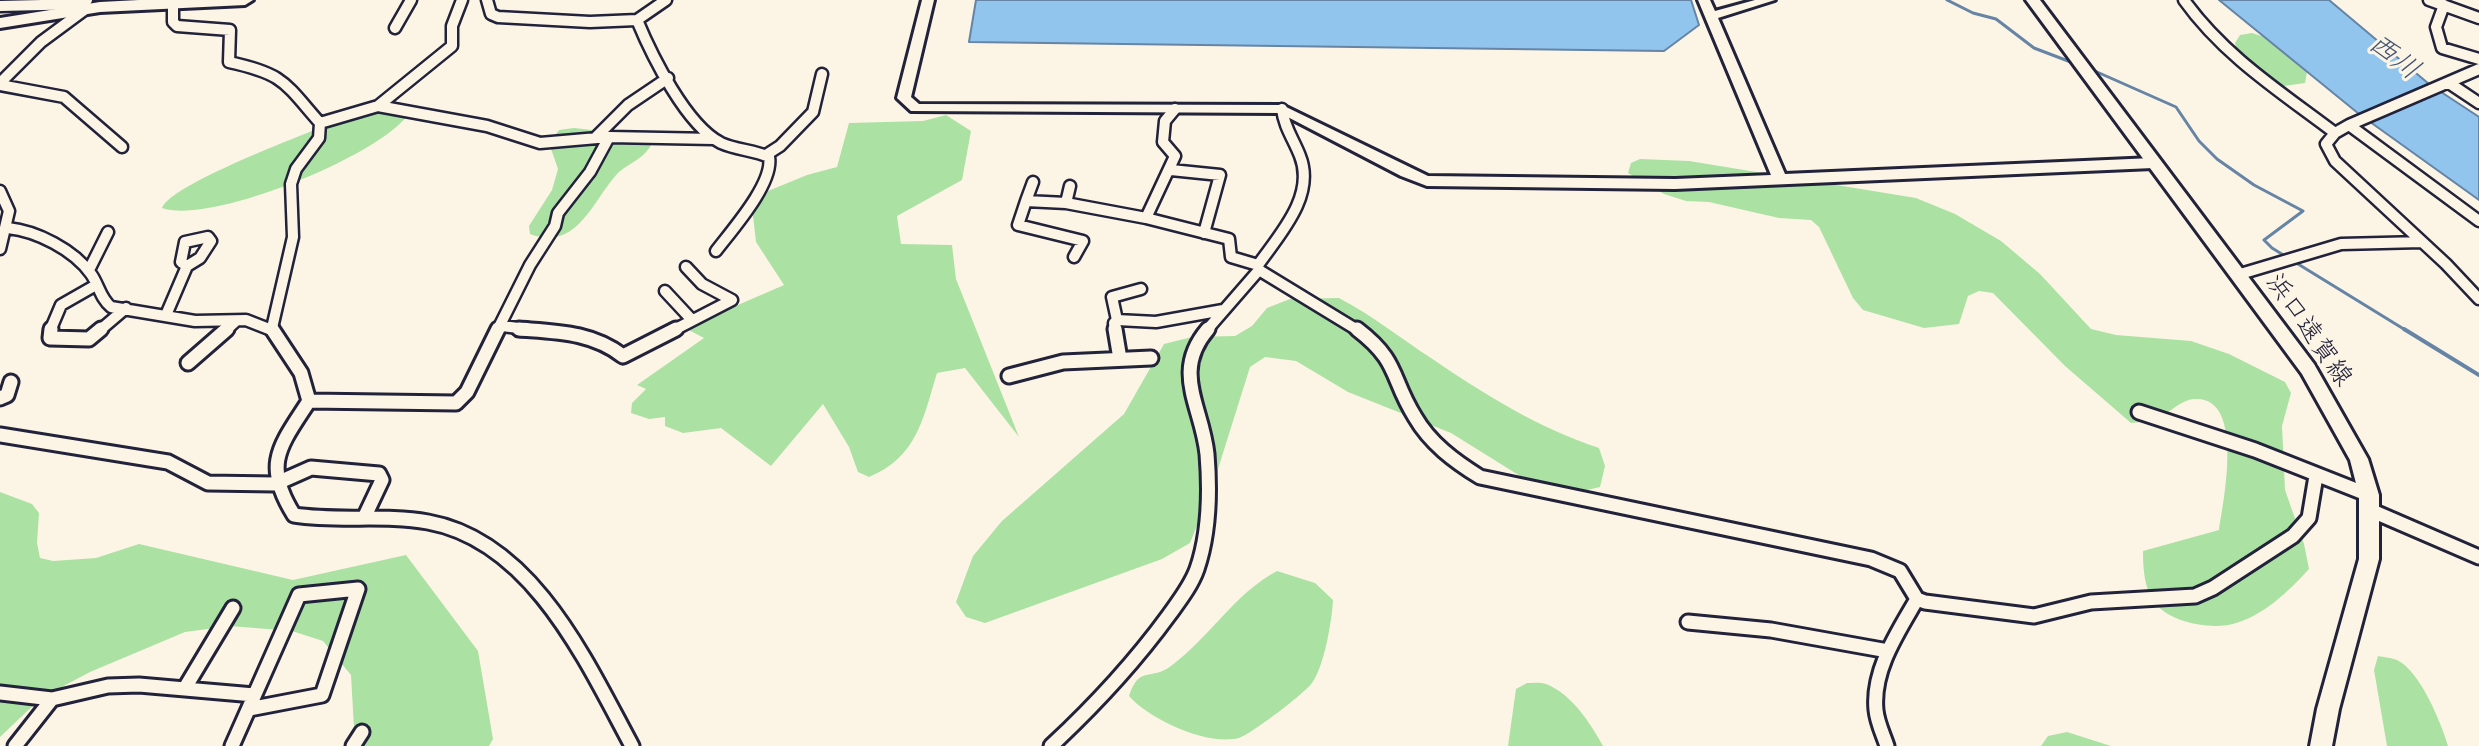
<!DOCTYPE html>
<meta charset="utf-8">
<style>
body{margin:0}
canvas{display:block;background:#fcf5e5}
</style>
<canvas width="2479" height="746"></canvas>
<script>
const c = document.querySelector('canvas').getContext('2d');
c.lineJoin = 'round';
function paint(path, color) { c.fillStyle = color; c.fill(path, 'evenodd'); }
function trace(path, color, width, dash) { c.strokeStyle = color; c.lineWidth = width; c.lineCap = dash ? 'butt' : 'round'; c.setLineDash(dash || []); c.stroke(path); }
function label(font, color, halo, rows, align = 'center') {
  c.font = font + ' Delius,"Klee One",sans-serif'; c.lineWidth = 6; c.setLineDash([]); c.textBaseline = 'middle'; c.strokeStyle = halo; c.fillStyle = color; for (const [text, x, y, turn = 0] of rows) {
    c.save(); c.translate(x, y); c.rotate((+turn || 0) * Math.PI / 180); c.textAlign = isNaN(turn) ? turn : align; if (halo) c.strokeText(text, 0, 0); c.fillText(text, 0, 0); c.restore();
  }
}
const green = new Path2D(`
 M2252,33L2268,38L2307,72L2305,83L2277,87L2242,67L2235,43L2240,35Z
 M385,109L407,116C376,157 210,225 162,208C172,182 324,127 358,113Z
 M946,115L971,131L962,180L897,216L901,244L952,245L956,279L1019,437L965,368L937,373C923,419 917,457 869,477L858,472L849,447L823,404L771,466L721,428L683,433L665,426V417L649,419L631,413L632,403L646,389L637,385L704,338L685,328L784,285L756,242L751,198L807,175L837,167L849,123L923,121Z
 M574,128L646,136L651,145C643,160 628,163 617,174C593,200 577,252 530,234L529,226L552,190L558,169L549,143L559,130Z
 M1640,159L1689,161L1916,198L1955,214L2001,241L2040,274L2091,329L2116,335L2191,341L2229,354L2285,382L2291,393L2282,426L2285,490L2304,544L2309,569C2288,592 2263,616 2233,624C2210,630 2166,622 2153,600C2144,587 2143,567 2143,551L2219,530C2223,503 2246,395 2194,399C2181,400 2172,411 2161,416C2151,421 2141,422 2131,423L2065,366L1993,293L1979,291L1968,296L1959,324L1924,328L1863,310L1853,298L1819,227L1811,220L1779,218L1709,202L1686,201L1664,194L1628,173L1631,163Z
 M1339,298C1372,315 1400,338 1431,358C1484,394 1538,428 1599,448L1605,466L1600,487L1578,492L1541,489L1451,433L1348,392L1296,361L1265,357L1250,367L1212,488L1190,543L1162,559L985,623L966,617L956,602L973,556L1002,521L1124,414L1164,344L1192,337L1235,336L1252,326L1267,308L1290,299Z
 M0,492L32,504L39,513L37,543L40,558L53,561L96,558L139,544L293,580L406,555L478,651L493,739L489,746H355L351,675L323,641L292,631L230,626L185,632L90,672L41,698L0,737Z
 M1277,571L1315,583L1333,600C1332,621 1324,667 1312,683C1304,694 1251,734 1239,738C1206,746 1149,719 1129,696C1139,665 1151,681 1171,666C1209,638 1234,594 1277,571Z
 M2378,656C2384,657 2392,658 2397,660C2420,671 2441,722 2448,746H2387L2374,670Z
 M1527,683C1532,683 1541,682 1546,684C1572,694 1591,724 1603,746H1508L1516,689Z
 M2067,732L2111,746H2041L2048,736Z`);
const water = new Path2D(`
 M976,0H1691L1699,25L1664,51L969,42Z
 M2219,0H2329L2429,84L2479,117V200L2359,114Z`);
const streamFar1 = new Path2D(`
 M1947,0L1973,13L1996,19L2034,48L2076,64
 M2088,68L2176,107L2199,141L2217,159L2254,185L2303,211L2264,240L2272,248L2407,331`);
const stream = new Path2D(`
 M2404,329L2479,375`);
const minorFar1 = new Path2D(`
 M173,0V22L177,26L230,30L229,62C284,74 284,82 320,123L319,138L296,169L291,184L293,237L272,328
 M487,0L491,14L498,17L590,22L637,20L666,0
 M2184,0C2224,56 2281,92 2335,133
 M2429,0L2479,18
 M2444,5L2436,27L2442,48L2479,59
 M0,6L84,4L87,0
 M637,20C652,56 686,125 721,143C736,150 754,150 769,157C774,183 732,230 716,251
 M395,28L411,0
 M2479,69L2349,125L2335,133L2326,144L2335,161L2446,264L2479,299
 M0,83L41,42L87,8
 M2449,83L2479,103
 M0,85L64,97L122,147
 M378,106L452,46V26L462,0
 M1175,109L1165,121L1163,142L1175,156L1146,218L1229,239L1231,257L1258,265
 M320,123L378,106L487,126L540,143L609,137L714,139
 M2349,125L2479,221
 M595,138L628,105L668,78
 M766,155L780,146L813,112L822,74
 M1171,170L1220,175L1204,233
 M1033,182L1026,201L1066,203L1146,218
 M0,191L9,211L0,249
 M1026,201L1018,225L1083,241L1074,257
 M1066,203L1070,186
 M8,228C37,231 74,250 91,274C99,285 100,298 111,307L195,321L246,320L274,331
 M208,237L211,241L200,258L187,266L181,262L185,242Z
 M89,270L108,232
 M1259,270L1359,331
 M2237,275L2341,244L2422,242
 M1141,289L1112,297L1117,320L1156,322L1223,310
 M665,291L692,320
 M166,315L187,266
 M502,326L543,331
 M50,331L61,305L96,285
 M99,331L126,308
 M225,331L236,321
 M497,331L530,265L555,226L558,213L590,172L609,137
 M672,331L732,300L702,284L686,267
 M1115,331L1114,323L1117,320
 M1206,331L1259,270L1258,265C1279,235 1316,196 1300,156C1294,140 1284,127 1282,109`);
const minor = new Path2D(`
 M51,329L50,338L89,339L101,329
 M272,329L301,373L309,401C280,446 262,464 294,515C339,522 384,514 428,522C533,541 587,663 632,746
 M519,329C557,332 592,332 623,356L676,329
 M1115,329L1120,359
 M1357,329C1400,362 1390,377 1415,417C1430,443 1454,461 1480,477L1871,559L1900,571L1917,599L1925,602L2034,616L2091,602L2195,596L2213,588L2293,536L2309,518L2316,476
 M188,363L227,329
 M1009,376L1063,362L1151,358
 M0,398L7,395L11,382
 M309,401L456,403L467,392L498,329
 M2139,412L2255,450L2369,495
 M0,435L168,462L208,483L275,484L311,468L379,474L382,480L364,518
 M2370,510L2479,557
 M1688,622L1771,630L1888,651
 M185,688L233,608
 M0,693L52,699L108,686L139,685L254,695
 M15,746L52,699
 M232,746L299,595L358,589L322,695L249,709
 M353,746L362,732
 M1051,746C1094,706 1134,663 1169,615C1179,601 1191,586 1197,569C1209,534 1210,491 1207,454C1202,406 1171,372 1208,329
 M1887,746C1883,734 1877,722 1876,710C1872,670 1898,632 1917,599`);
const tertiary = new Path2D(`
 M922,0H934L911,97L919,104L1282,105L1428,176L1675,179L1771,175L1698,0H1710L1715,11L1755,0H1775L1718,18L1785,174L2153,158L2160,163L2153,168L1675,189L1427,186L1401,176L1280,113L911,111L897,98Z`);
const secondary = new Path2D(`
 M2026,0H2040L2314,364L2368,459L2379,495V559L2339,709L2332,746H2310L2317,709L2359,559V495L2350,460L2302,374Z`);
const trunk = new Path2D(`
 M139,0H253L245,5L100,12L0,28V18L100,2Z`);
const streetNames = [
 ["浜口遠賀線",2309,330,55]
];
const waterNames = [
 ["西川",2394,57,37]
];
paint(green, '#ace1a4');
paint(water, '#91c5ee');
trace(water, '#6584a6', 2);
trace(streamFar1, '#6584a6', 3);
trace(stream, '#6584a6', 4);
trace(minorFar1, '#22223b', 15);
trace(minor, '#22223b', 19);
trace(tertiary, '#22223b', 6);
trace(secondary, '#22223b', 6);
trace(trunk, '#22223b', 6);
trace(minorFar1, '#fcf5e5', 10);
trace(minor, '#fcf5e5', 13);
paint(tertiary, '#fcf5e5');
paint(secondary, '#fcf5e5');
paint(trunk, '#fcf5e5');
label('26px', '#22223b', '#fcf5e5', streetNames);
label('italic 28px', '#435371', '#fcf5e5', waterNames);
</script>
